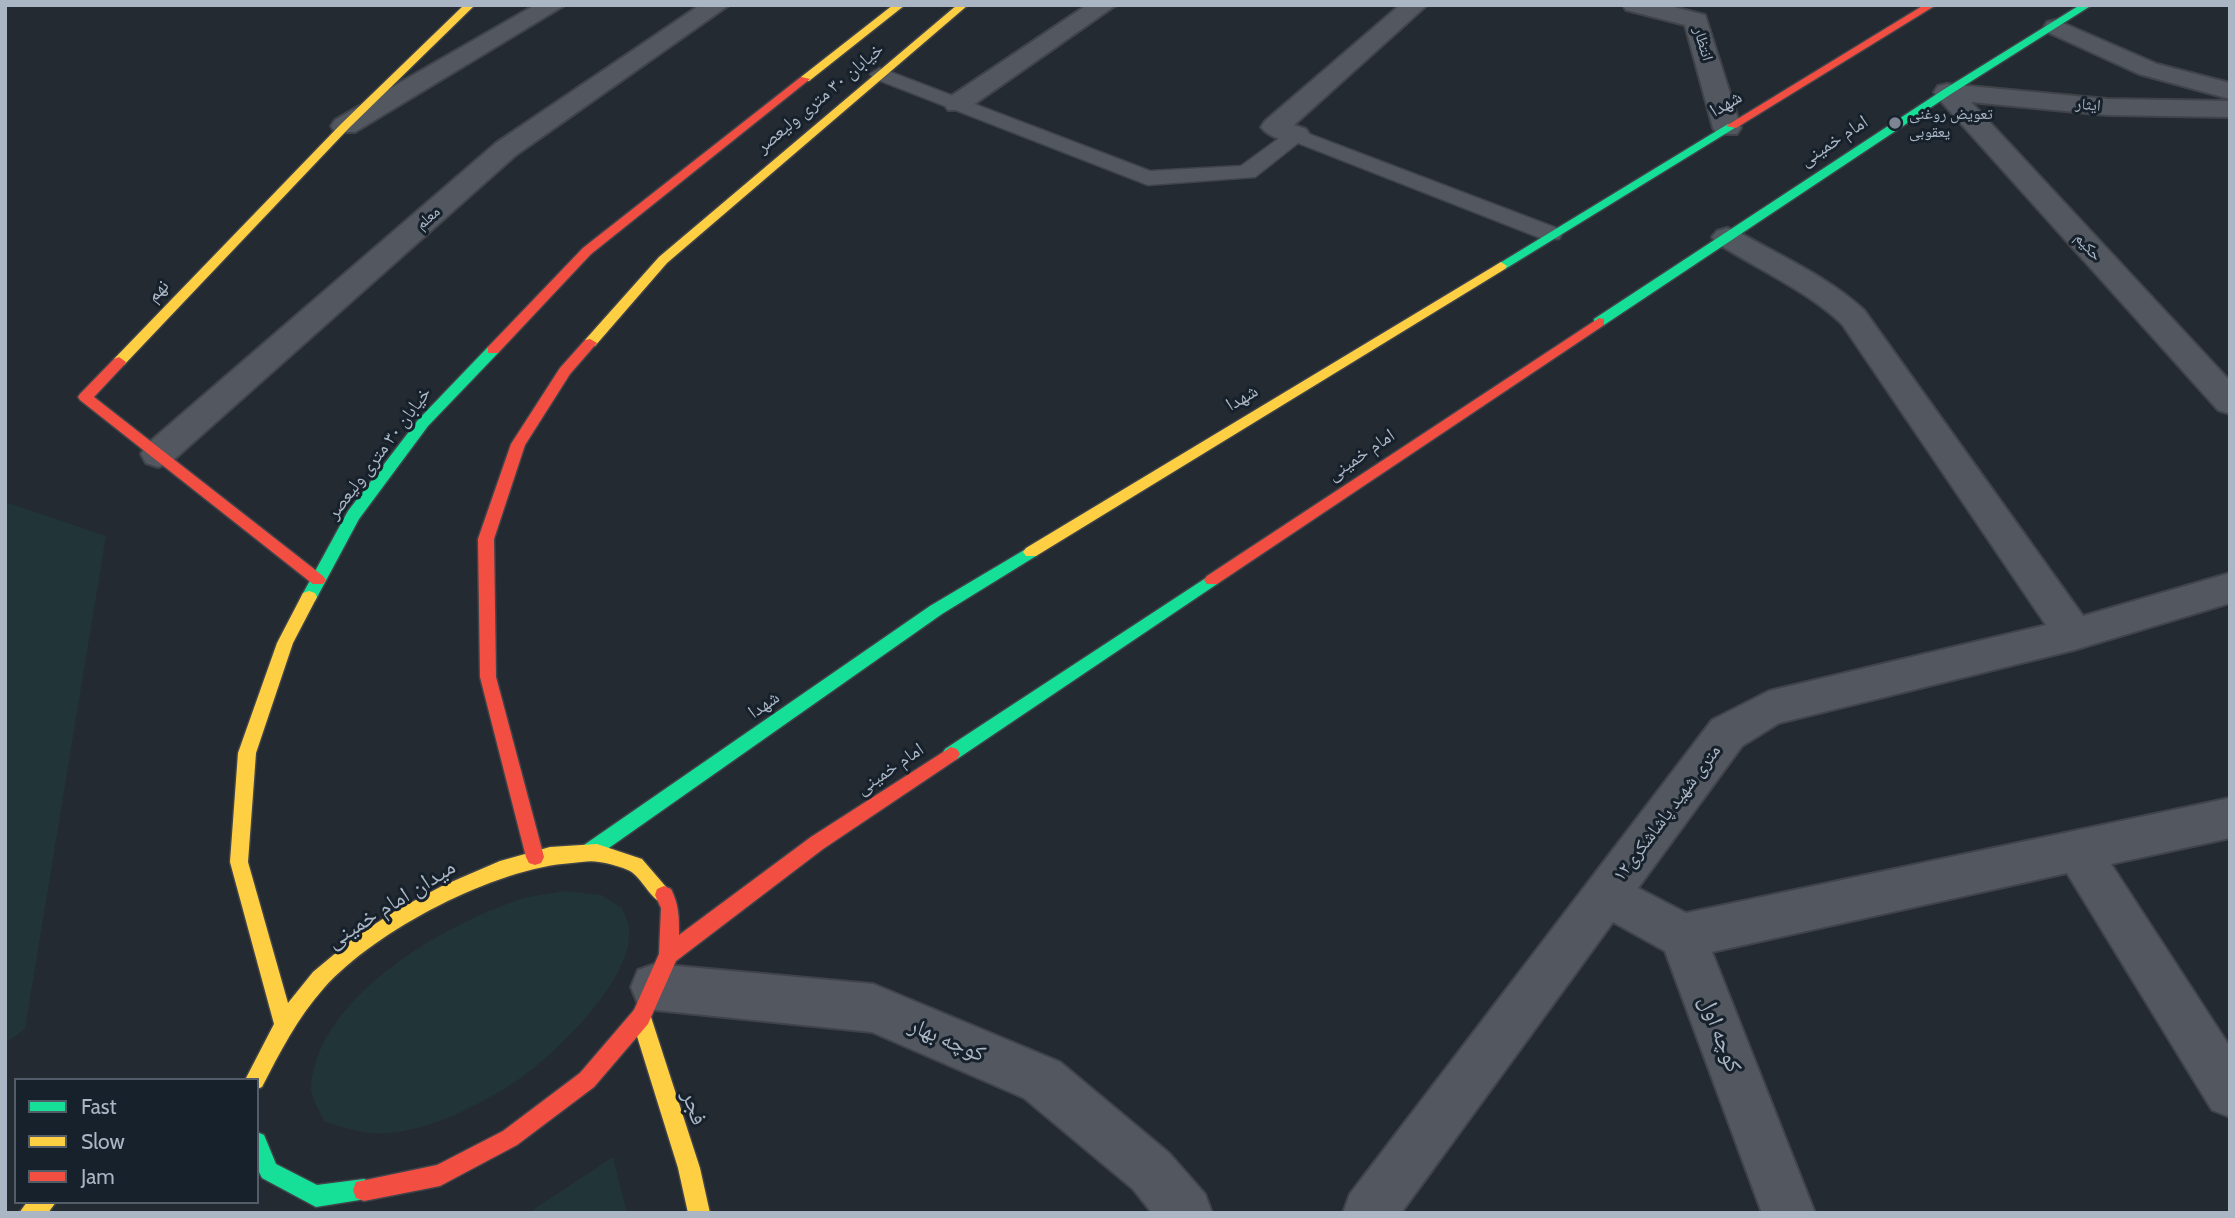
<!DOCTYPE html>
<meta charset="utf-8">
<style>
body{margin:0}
#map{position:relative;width:2235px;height:1218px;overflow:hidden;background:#242a31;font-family:Cabin,sans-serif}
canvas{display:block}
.frame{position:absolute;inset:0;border:7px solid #abb6c5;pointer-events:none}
.legend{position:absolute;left:14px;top:1078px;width:245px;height:126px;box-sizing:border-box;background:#17212c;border:2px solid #525d69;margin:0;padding:9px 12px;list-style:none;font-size:21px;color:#abb6c5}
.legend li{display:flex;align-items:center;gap:14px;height:35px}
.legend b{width:35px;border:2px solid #525d69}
</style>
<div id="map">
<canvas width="2235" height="1218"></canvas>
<div class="frame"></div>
<ul class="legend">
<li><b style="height:9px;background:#16e098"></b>Fast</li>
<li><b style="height:9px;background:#ffcf43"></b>Slow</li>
<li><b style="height:9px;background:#f24e42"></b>Jam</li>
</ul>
</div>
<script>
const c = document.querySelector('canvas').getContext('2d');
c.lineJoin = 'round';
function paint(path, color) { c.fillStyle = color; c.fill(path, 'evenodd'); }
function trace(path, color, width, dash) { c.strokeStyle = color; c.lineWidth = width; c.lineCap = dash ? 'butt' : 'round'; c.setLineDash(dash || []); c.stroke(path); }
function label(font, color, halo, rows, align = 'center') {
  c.font = font + ' Cabin,"Noto Naskh Arabic",sans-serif'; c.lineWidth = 6; c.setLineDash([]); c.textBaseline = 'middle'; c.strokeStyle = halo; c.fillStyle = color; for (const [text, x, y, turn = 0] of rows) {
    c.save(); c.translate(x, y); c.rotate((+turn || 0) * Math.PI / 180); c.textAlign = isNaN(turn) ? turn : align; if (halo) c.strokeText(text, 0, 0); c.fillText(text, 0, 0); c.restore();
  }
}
const green = new Path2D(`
 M5,502L106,536L25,1029L5,1043Z
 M566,891L601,895L622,908C624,914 628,921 629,928C636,980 543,1068 501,1091C470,1109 433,1127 397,1132C370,1136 349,1130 324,1121C320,1111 310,1097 311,1086C319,996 442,926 518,900C533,895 550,894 566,891Z
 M613,1157L627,1213H528Z`);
const lane = new Path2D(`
 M880,68L1150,171L1241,166L1289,131L1296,129L1559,229L1562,234L1559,239H1543L1298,143L1255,177L1148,185L873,78L870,74Z`);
const street = new Path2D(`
 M535,5H565L355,132H335L331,126L335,120Z
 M700,5H729L516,155L170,463L158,467L146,463L141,454L146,445L496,143Z
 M1087,5H1116L966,110H948L944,104L948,98Z
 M1400,5H1427L1294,125L1306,129L1310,135L1306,141C1292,144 1270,139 1261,127L1265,121Z
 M1623,5H1666L1705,15L1741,128L1737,134H1717L1713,128L1685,25L1626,10Z
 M2056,20L2157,64L2230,83V99L2139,74L2047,32L2044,27L2047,22Z
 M1947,84L2107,99L2230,101V117L2107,115L1971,102L2230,381V414L2218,410L1938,98L1934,92L1938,86Z
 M1727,228L1737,231C1780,256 1827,276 1864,310L2083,616L2230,573V603L2074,650L1779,723L1742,746L1638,888L1686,913L2230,798V838L2111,864L2230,1047V1117L2212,1110L2067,873L1712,952L1815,1213H1762L1665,951L1613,922L1401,1213H1343L1350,1194L1712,720L1769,691L2046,625L1842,324C1806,290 1759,270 1717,243L1712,237L1717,231Z
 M655,964L873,984L1060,1062L1169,1153L1205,1194L1212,1213H1152L1133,1189L1024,1098L872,1032L655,1010L638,1004L631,987L638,970Z`);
const fast = new Path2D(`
 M2080,5H2092L1951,94L1604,325H1594V319L1943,90Z
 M1728,124L1738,126L1505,269H1497L1495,266Z
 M493,346L500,350L498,353L428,426L359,519L315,601H303L301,597L348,511L418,420L488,347Z
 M1031,546L1039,552L1036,556L942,614L596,857L590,859L584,857L581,851L584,845L930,606Z
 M1212,574L1217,576L1220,580L1217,584L957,759L951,761L945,759L942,754L945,749Z
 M257,1132L264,1135L276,1164L317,1185L364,1179L372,1182L375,1190L372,1198L316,1207L262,1178L257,1168Z`);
const slow = new Path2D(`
 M464,5H475L349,128L124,365H114V359L341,124Z
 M893,5H905L809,81H801V77Z
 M957,5H968L667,263L595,346H585V340L659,257Z
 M1501,262L1507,266L1505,269L1036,556H1026L1023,552L1026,548Z
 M309,591L315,593L317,597L293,643L256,753L248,862L288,1003L313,972L355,937L395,911L442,886L500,861L550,847L597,844L642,859L673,895L671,901L664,904C649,898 643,879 630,871C622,867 608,863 599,862C591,860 581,862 572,863C495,868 376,930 324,988C298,1017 280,1052 262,1087L257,1089V1080H245L274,1024L230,862L238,753L277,643L303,593Z
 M641,1007L648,1010L651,1017L700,1168L710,1213H688L678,1168L631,1017L634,1010Z
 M27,1202H56L48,1213H19Z`);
const jam = new Path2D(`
 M1924,5H1936L1736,128L1726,126Z
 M801,77L810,79L591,254L498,353H488V347L583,248Z
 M1599,318L1604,319V325L1217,584H1207L1204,580L1207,576Z
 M590,339L597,343L570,374L525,445L494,539L496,677L544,857L541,863L535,865L529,863L526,857L480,677L478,539L511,444L560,368L585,340Z
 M119,357L126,362L124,365L94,397L323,576L326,580L323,584H313L80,400L78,397L80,394L114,359Z
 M951,747L957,749L960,754L957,759L823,849L676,961L648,1024L594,1087L517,1145L440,1186L364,1201L356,1198L353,1190L356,1182L437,1165L503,1131L580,1073L634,1010L659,954L661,908L655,895L657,889L664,886L671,889C679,905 679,917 679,935L811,837Z`);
const markers = [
 [1895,123,7,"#7c8591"]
];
const farStreetnames = [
 ["انتظار",1703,44,74],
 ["ایثار",2088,105,5],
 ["معلم",428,218,-41],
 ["حکیم",2088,247,48]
];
const farPoinames = [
 ["تعویض روغنی",1909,114],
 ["یعقوبی",1909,132]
];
const streetNames = [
 ["خیابان ۳۰ متری ولیعصر",820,98,-40],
 ["شهدا",1726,104,-31],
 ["امام خمینی",1834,141,-33],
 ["نهم",158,291,-46],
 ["شهدا",1242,398,-31],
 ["خیابان ۳۰ متری ولیعصر",379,453,-53],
 ["امام خمینی",1361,455,-34],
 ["شهدا",764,705,-35],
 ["امام خمینی",890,769,-34],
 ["۱۲متری شهید پاشاشکری",1667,813,-53]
];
const nearStreetnames = [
 ["میدان امام خمینی",391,904,-32],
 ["کوچه اول",1720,1034,69],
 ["کوچه بهار",947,1040,23],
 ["فجر",694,1108,72]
];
paint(green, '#213437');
trace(lane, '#40444a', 3);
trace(street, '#40444a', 4);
trace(fast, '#40444a', 3);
trace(slow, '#40444a', 3);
trace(jam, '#40444a', 3);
paint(lane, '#535860');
paint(street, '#535860');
paint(fast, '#16e098');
paint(slow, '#ffcf43');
paint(jam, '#f24e42');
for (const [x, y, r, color] of markers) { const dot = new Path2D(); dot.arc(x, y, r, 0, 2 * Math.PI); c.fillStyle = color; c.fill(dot); trace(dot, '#17212c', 2.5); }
label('16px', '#abb6c5', '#17212c', farStreetnames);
label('16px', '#abb6c5', '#17212c', farPoinames, 'left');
label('19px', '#abb6c5', '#17212c', streetNames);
label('23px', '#abb6c5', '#17212c', nearStreetnames);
</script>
